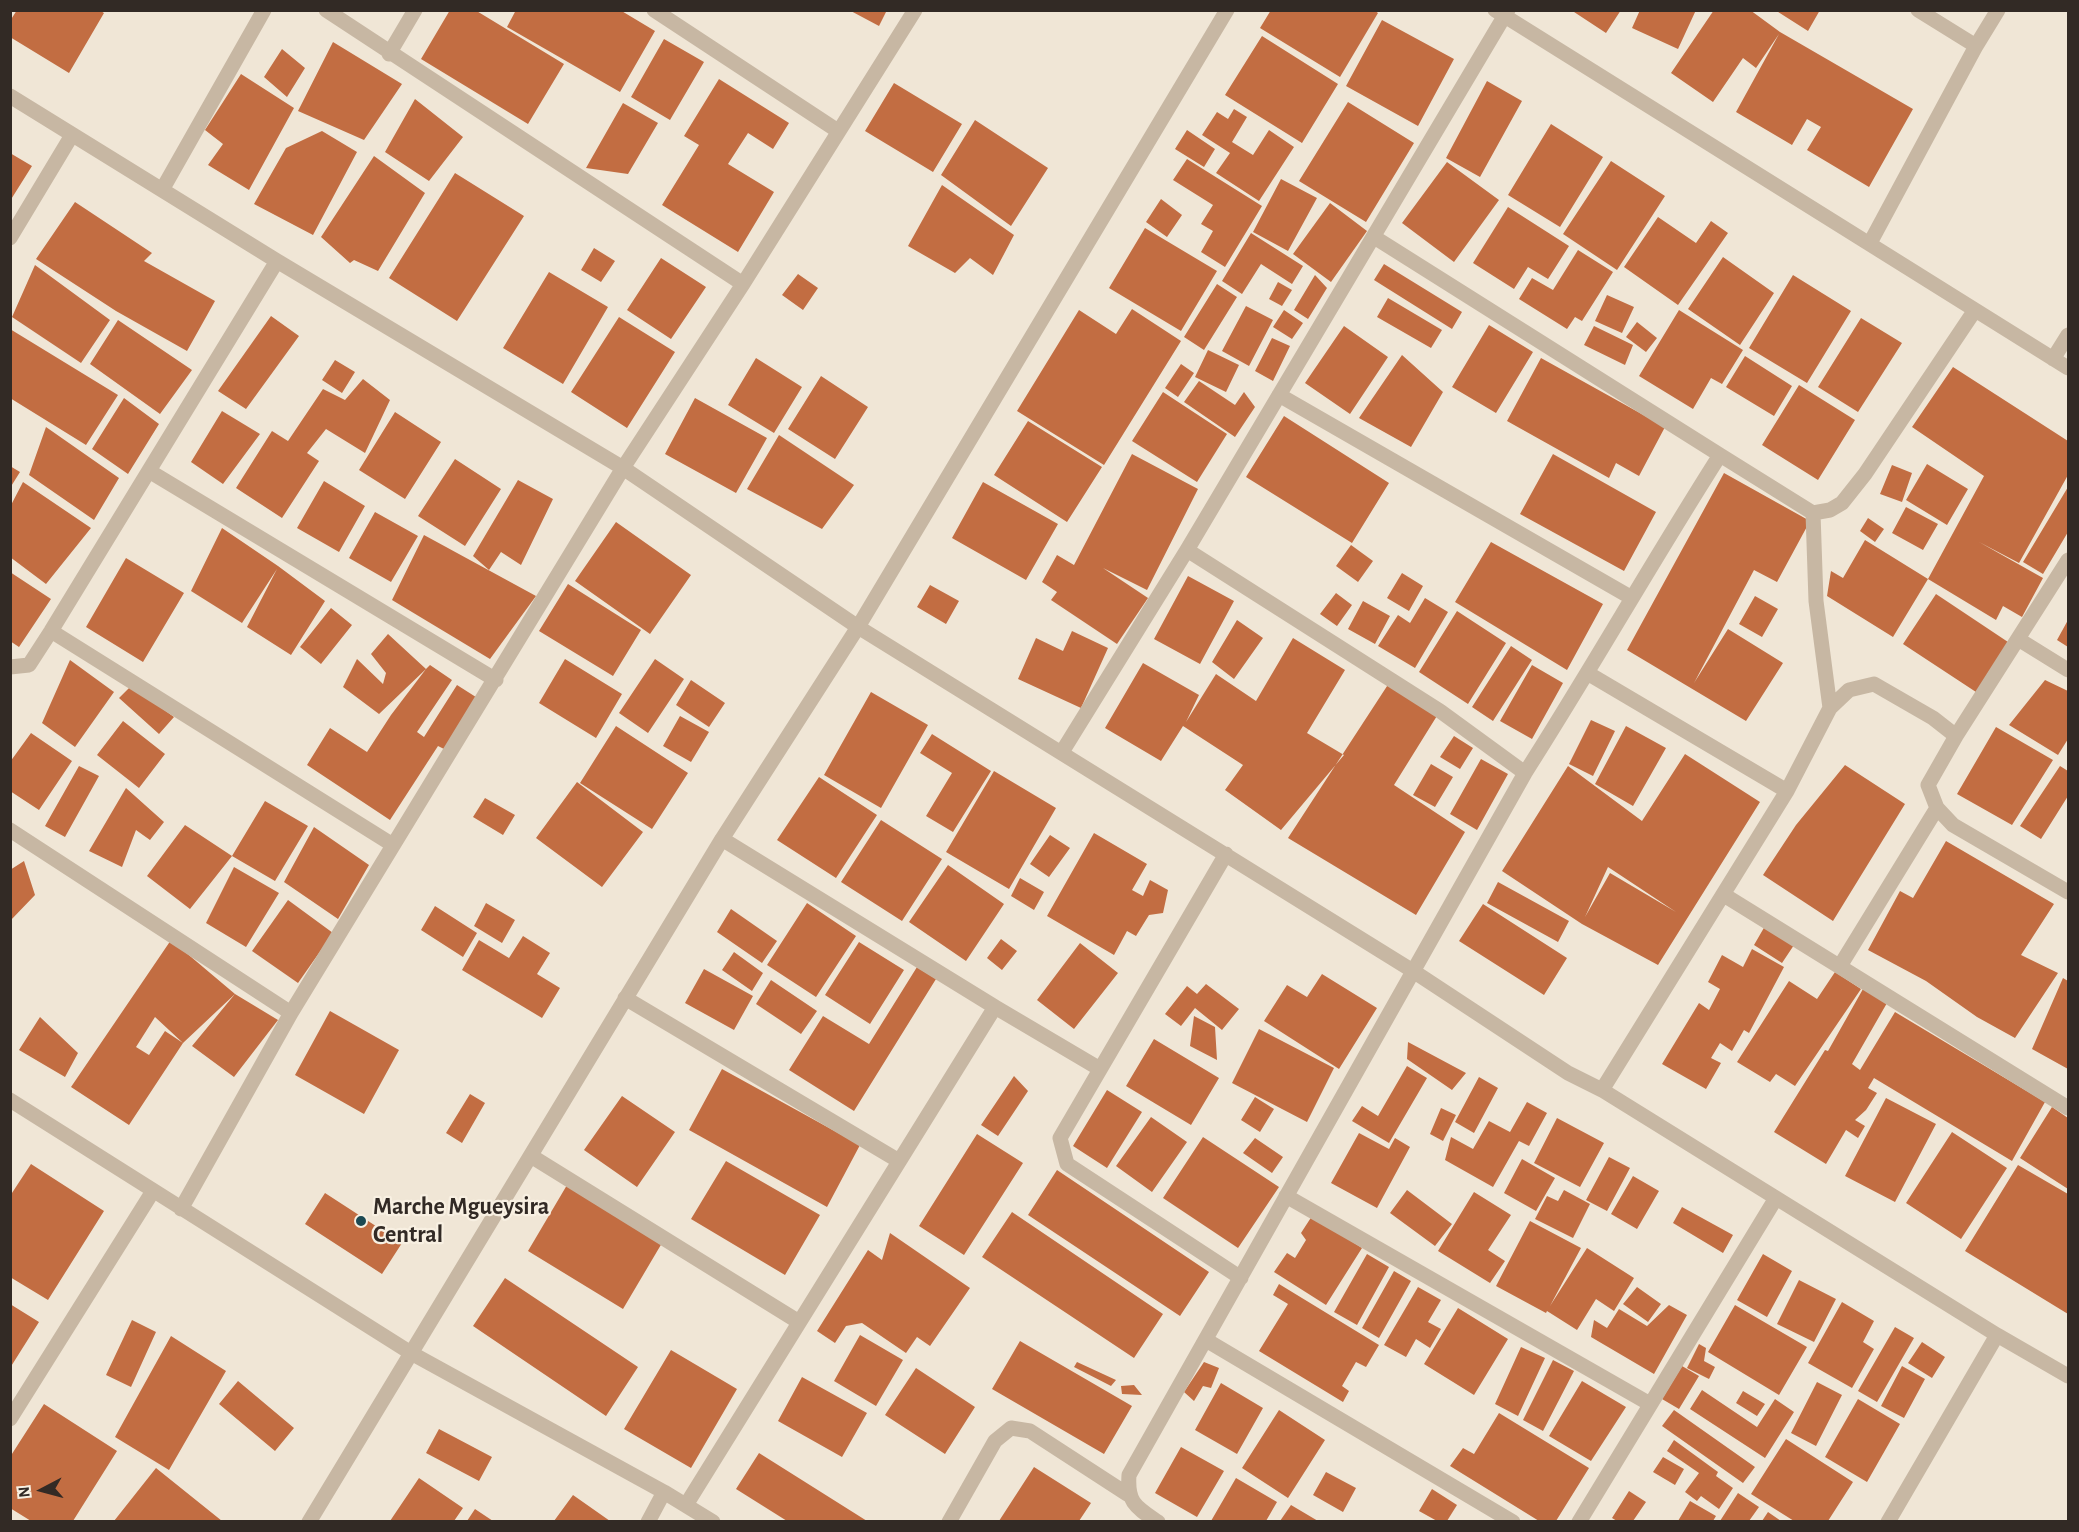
<!DOCTYPE html>
<style>
body{margin:0}
#map{position:relative;width:2079px;height:1532px;overflow:hidden;background:#f0e6d6;font-family:"Alegreya Sans",sans-serif}
canvas{display:block}
.frame{position:absolute;inset:0;border:12px solid #322a25;pointer-events:none}
.north{position:absolute;left:12px;top:1460px;width:60px;height:60px;-webkit-text-stroke:4px #f8f0e2;paint-order:stroke;rotate:264deg;font-size:16px;font-weight:700;line-height:24px;text-align:center;color:#322a25}
.north::after{content:'';display:block;margin:auto;width:21px;height:27px;background:#322a25;clip-path:polygon(50% 0,100% 100%,50% 72%,0 100%)}
</style>
<div id="map">
<canvas width="2079" height="1532"></canvas>
<div class="frame"></div>
<div class="north">N</div>
</div>
<script>
const c = document.querySelector('canvas').getContext('2d');
c.lineJoin = 'round';
function paint(path, color) { c.fillStyle = color; c.fill(path, 'evenodd'); }
function trace(path, color, width, dash) { c.strokeStyle = color; c.lineWidth = width; c.lineCap = dash ? 'butt' : 'round'; c.setLineDash(dash || []); c.stroke(path); }
function label(font, color, halo, rows, align = 'center') {
  c.font = font + ' "Alegreya Sans",sans-serif'; c.lineWidth = 4.5; c.setLineDash([]); c.textBaseline = 'middle'; c.strokeStyle = halo; c.fillStyle = color; for (const [text, x, y, turn = 0] of rows) {
    c.save(); c.translate(x, y); c.rotate((+turn || 0) * Math.PI / 180); c.textAlign = isNaN(turn) ? turn : align; if (halo) c.strokeText(text, 0, 0); c.fillText(text, 0, 0); c.restore();
  }
}
const building = new Path2D(`
 M17,10H99L104,13L69,73L10,37V21Z
 M450,10H475L564,64L528,124L421,59Z
 M516,10H620L655,31L620,92L507,27Z
 M849,10H887L879,26Z
 M1271,10H1374L1378,13L1340,77L1260,28Z
 M1571,10H1621L1606,33Z
 M1640,10H1696L1678,49L1632,28Z
 M1714,10H1750L1780,32L1913,109L1869,187L1807,150L1821,127L1807,119L1792,145L1736,112L1779,34L1756,68L1743,58L1713,102L1671,73Z
 M1775,10H1820L1808,31Z
 M1382,20L1454,59L1418,126L1346,86Z
 M1262,36L1338,84L1302,143L1225,95Z
 M664,39L704,62L670,120L631,97Z
 M333,42L402,84L364,140L298,111Z
 M282,49L305,68L287,97L264,77Z
 M241,74L294,108L249,190L208,165L223,144L205,130Z
 M719,79L789,123L773,149L748,133L728,164L774,192L738,252L662,205L699,145L684,136Z
 M1487,81L1522,101L1480,177L1446,158Z
 M894,83L962,124L933,172L865,131Z
 M415,99L463,137L429,181L385,152Z
 M1348,102L1414,143L1366,222L1299,181Z
 M623,103L658,123L628,174L586,168Z
 M1234,109L1247,117L1232,142L1253,155L1269,130L1294,147L1259,201L1216,173L1230,153L1202,135L1217,112L1228,119Z
 M975,120L1048,168L1011,226L941,175Z
 M1551,124L1603,157L1560,227L1508,195Z
 M1187,130L1215,149L1204,167L1175,149Z
 M322,131L357,152L313,235L254,204L286,148Z
 M10,153L32,166L10,201Z
 M374,156L425,193L378,271L354,260L350,263L321,237Z
 M1187,159L1262,206L1225,267L1201,252L1213,231L1201,224L1213,205L1173,180Z
 M1611,161L1665,196L1617,270L1563,234Z
 M1447,162L1499,200L1454,262L1402,223Z
 M455,173L524,216L457,321L389,278Z
 M1281,179L1317,198L1288,251L1253,232Z
 M942,185L1014,235L993,275L970,258L955,273L908,246Z
 M1161,199L1182,215L1167,237L1146,222Z
 M75,202L152,253L144,261L215,301L187,351L116,311L36,259Z
 M1330,203L1367,231L1331,282L1293,254Z
 M1508,207L1569,246L1548,279L1528,267L1514,289L1473,263Z
 M1658,217L1696,243L1711,221L1728,233L1678,305L1624,267Z
 M1145,228L1217,271L1181,331L1109,288Z
 M1251,233L1303,266L1292,284L1261,264L1242,294L1222,281Z
 M594,248L615,261L601,282L581,270Z
 M1578,250L1613,272L1582,321L1575,317L1567,329L1519,299L1532,278L1553,290Z
 M1723,257L1774,293L1740,345L1688,309Z
 M661,258L706,287L671,339L627,310Z
 M1384,264L1462,312L1452,329L1374,280Z
 M35,265L110,320L81,363L12,317Z
 M549,272L608,307L563,384L503,348Z
 M798,274L818,288L803,310L782,295Z
 M1315,275L1327,288L1308,319L1294,310Z
 M1793,275L1851,311L1807,383L1749,348Z
 M1278,282L1292,290L1282,306L1269,299Z
 M1217,284L1237,297L1204,350L1184,337Z
 M1607,295L1634,307L1622,333L1595,321Z
 M1388,298L1442,330L1431,348L1377,317Z
 M1246,306L1273,320L1249,366L1222,351Z
 M1132,309L1181,341L1104,465L1017,411L1079,310L1116,334Z
 M1284,310L1303,323L1292,339L1273,327Z
 M1679,310L1743,350L1722,384L1711,378L1693,409L1639,376Z
 M271,316L299,336L246,409L218,391Z
 M619,317L675,352L627,428L571,392Z
 M1861,318L1902,343L1858,412L1818,387Z
 M118,320L192,370L160,414L90,364Z
 M1637,322L1657,338L1646,352L1626,337Z
 M1489,325L1533,352L1496,413L1452,387Z
 M1344,326L1388,357L1350,414L1305,383Z
 M1594,326L1633,345L1625,365L1584,345Z
 M10,329L118,395L86,445L10,398Z
 M1272,338L1290,346L1273,381L1255,371Z
 M1208,350L1239,365L1226,392L1195,377Z
 M1402,355L1443,392L1411,447L1359,418Z
 M1745,356L1792,386L1774,416L1726,387Z
 M756,358L802,387L774,433L728,405Z
 M1541,358L1665,427L1639,476L1616,463L1609,478L1507,421Z
 M335,360L355,372L342,393L322,380Z
 M1181,364L1194,373L1178,397L1165,388Z
 M1953,367L2068,441V475L2019,563L1979,542L2043,578L2022,617L2003,606L1996,620L1928,579L1984,476L1912,427Z
 M821,376L868,407L835,459L788,429Z
 M363,379L390,400L365,453L326,429L307,453L319,461L282,518L236,488L272,431L288,441L323,389L345,400Z
 M1199,381L1235,405L1244,392L1255,407L1235,437L1184,402Z
 M1799,385L1855,420L1818,480L1762,445Z
 M1163,392L1227,434L1197,482L1132,441Z
 M124,398L159,424L128,474L92,449Z
 M695,398L767,438L736,493L665,454Z
 M222,411L260,434L223,484L191,462Z
 M395,412L441,442L405,499L359,470Z
 M1284,416L1389,483L1352,543L1246,477Z
 M1028,421L1102,467L1067,522L994,475Z
 M46,427L119,478L94,520L29,475Z
 M779,435L854,485L822,529L747,489Z
 M1132,454L1198,489L1147,590L1103,568L1148,598L1117,644L1051,600L1057,592L1042,582L1057,555L1074,565Z
 M1553,454L1656,512L1624,571L1520,514Z
 M455,459L501,489L465,546L418,516Z
 M1927,464L1968,489L1947,525L1906,500Z
 M1892,465L1912,473L1902,502L1880,494Z
 M10,466L20,472L10,488Z
 M1724,473L1810,521L1777,582L1754,570L1694,683L1728,629L1783,663L1746,721L1627,650Z
 M518,480L553,499L521,565L501,552L489,570L473,556Z
 M324,481L365,506L339,552L297,528Z
 M23,482L91,528L46,584L10,557V507Z
 M983,482L1058,524L1026,580L952,538Z
 M2068,487V532L2043,574L2023,562Z
 M1906,507L1938,524L1923,550L1892,533Z
 M375,512L418,536L391,582L349,558Z
 M1868,518L1884,529L1875,542L1860,531Z
 M616,522L691,575L650,634L575,581Z
 M222,528L278,566L325,601L291,655L247,627L277,569L242,623L191,591Z
 M424,535L536,596L490,659L392,600Z
 M1865,540L1928,579L1893,637L1827,596L1831,571L1843,578Z
 M1491,542L1603,604L1567,670L1455,602Z
 M1351,545L1373,561L1358,582L1336,566Z
 M126,558L184,593L143,662L86,627Z
 M10,572L51,599L19,647L10,641Z
 M1402,573L1423,586L1409,611L1387,598Z
 M1188,576L1234,601L1200,664L1154,639Z
 M568,584L641,630L613,676L539,631Z
 M930,585L959,601L946,624L917,607Z
 M1336,593L1352,605L1337,626L1320,614Z
 M1936,594L2008,642L1976,692L1903,644Z
 M1755,596L1778,609L1762,637L1739,624Z
 M1425,598L1448,612L1415,668L1378,646L1398,615L1410,623Z
 M1363,601L1390,616L1375,644L1348,629Z
 M331,608L352,625L321,664L300,647Z
 M1457,611L1506,643L1468,704L1419,672Z
 M1237,620L1263,638L1234,679L1212,662Z
 M2068,620V647L2057,640Z
 M1072,631L1108,648L1081,708L1018,679L1036,638L1063,651Z
 M388,634L426,669L430,665L452,680L417,732L424,737L457,685L479,699L446,750L438,746L390,820L307,765L330,728L367,752L391,715L426,669L379,714L343,687L357,659L383,684L386,673L371,654Z
 M1293,638L1345,670L1307,733L1344,755L1281,830L1225,790L1243,765L1183,726L1161,761L1105,728L1143,663L1199,695L1186,722L1216,674L1256,701Z
 M1511,646L1532,660L1493,721L1472,707Z
 M565,659L622,694L596,738L539,703Z
 M655,659L684,679L648,733L619,713Z
 M70,660L114,692L75,747L42,723Z
 M1532,665L1563,683L1532,739L1500,721Z
 M691,680L725,703L709,727L676,705Z
 M1391,680L1440,711L1394,785L1465,832L1416,915L1288,838Z
 M2045,680L2068,691V739L2058,755L2009,725Z
 M131,686L174,717L159,734L119,698Z
 M871,692L928,725L881,808L824,775Z
 M680,716L709,732L691,762L663,746Z
 M1591,720L1615,731L1593,776L1569,764Z
 M123,721L165,754L139,788L97,755Z
 M616,726L688,773L652,829L580,783Z
 M1626,726L1666,748L1633,806L1595,784Z
 M1996,727L2053,760L2012,825L1957,794Z
 M31,733L72,761L39,810L10,791V762Z
 M932,734L991,771L953,832L926,816L952,773L920,753Z
 M1454,736L1473,748L1460,769L1440,757Z
 M1685,754L1760,802L1658,965L1582,924L1502,871L1568,766L1642,821ZM1608,867L1676,912L1610,873L1585,917Z
 M1481,759L1508,774L1477,830L1450,814Z
 M1431,764L1453,777L1435,807L1413,795Z
 M1845,765L1905,804L1833,921L1763,875L1796,825Z
 M79,766L99,776L65,837L45,826Z
 M2060,766L2068,771V796L2041,839L2020,826Z
 M994,771L1056,808L1009,889L946,852Z
 M819,777L877,815L836,878L777,840Z
 M577,782L643,832L602,887L536,838Z
 M126,788L164,822L150,840L136,830L122,867L89,851Z
 M485,798L515,815L503,835L473,817Z
 M265,801L308,826L275,881L232,856Z
 M881,820L942,859L902,921L841,882Z
 M185,825L232,856L190,909L147,876Z
 M314,827L369,865L338,919L284,882Z
 M1094,833L1147,864L1132,890L1143,896L1150,880L1168,890L1163,913L1149,915L1136,936L1127,931L1114,955L1047,916Z
 M1050,835L1070,848L1049,877L1030,864Z
 M1946,841L2054,904L2021,955L2058,973L2015,1038L1977,1017L1926,981L1868,950L1900,891L1913,898Z
 M24,861L35,895L10,921V870Z
 M948,865L1004,904L966,961L909,922Z
 M234,867L279,893L246,947L206,923Z
 M1020,878L1044,892L1034,910L1011,896Z
 M1498,882L1569,921L1558,942L1487,903Z
 M288,900L333,933L298,983L252,951Z
 M486,903L515,920L502,943L474,926Z
 M807,903L856,936L816,997L767,965Z
 M1483,904L1567,958L1544,995L1459,941Z
 M435,906L477,933L463,957L421,930Z
 M731,909L777,941L762,963L717,932Z
 M1765,926L1794,945L1782,963L1754,945Z
 M523,936L550,953L537,974L560,988L542,1018L462,970L479,940L509,958Z
 M1001,939L1017,951L1002,970L987,958Z
 M171,940L235,994L278,1020L234,1077L192,1046L235,994L183,1043L129,1125L71,1087ZM155,1017L183,1043L165,1031L149,1055L136,1047Z
 M859,942L904,970L870,1024L825,995Z
 M1080,943L1118,973L1074,1029L1037,1000Z
 M1752,949L1784,967L1749,1033L1744,1030L1732,1051L1720,1043L1711,1058L1721,1063L1706,1089L1662,1064L1699,1003L1709,1010L1720,989L1708,982L1722,955L1743,967Z
 M734,952L763,973L752,991L722,970Z
 M917,967L936,979L854,1111L789,1070L823,1016L869,1044Z
 M704,969L753,996L734,1030L685,1003Z
 M1835,972L1861,989L1795,1086L1776,1074L1770,1082L1737,1062L1789,981L1817,999Z
 M1322,974L1377,1008L1339,1069L1264,1021L1287,985L1307,997Z
 M2063,978L2068,981V1069L2032,1049Z
 M771,980L817,1011L801,1034L756,1004Z
 M1206,984L1239,1009L1222,1030L1195,1008L1181,1026L1165,1014L1187,986L1197,994Z
 M1863,989L1887,1003L1852,1064L1860,1070L1895,1012L2045,1102L2012,1161L1874,1078L1868,1088L1877,1093L1866,1110L1855,1120L1865,1126L1858,1138L1846,1130L1826,1164L1774,1132L1825,1050L1828,1051Z
 M330,1011L399,1050L364,1114L295,1075Z
 M1194,1016L1215,1027L1217,1060L1190,1046Z
 M40,1017L78,1053L65,1077L19,1050Z
 M1259,1029L1334,1068L1307,1122L1232,1083Z
 M1154,1039L1219,1078L1191,1125L1126,1086Z
 M1408,1042L1466,1073L1452,1090L1407,1059Z
 M1407,1066L1427,1078L1389,1143L1352,1121L1362,1106L1378,1116Z
 M722,1069L860,1145L827,1207L689,1130Z
 M1014,1076L1028,1091L998,1136L981,1125Z
 M1479,1077L1498,1088L1474,1133L1455,1122Z
 M1107,1090L1142,1112L1107,1168L1073,1146Z
 M470,1094L485,1103L462,1143L446,1133Z
 M622,1096L675,1132L637,1187L584,1150Z
 M1255,1097L1274,1109L1260,1132L1241,1120Z
 M1886,1098L1936,1124L1895,1202L1845,1176Z
 M1527,1102L1547,1113L1529,1146L1519,1141L1493,1187L1445,1160L1451,1137L1473,1149L1489,1121L1510,1132Z
 M2052,1107L2068,1118V1189L2020,1158Z
 M1441,1108L1456,1115L1443,1141L1430,1134Z
 M1151,1117L1187,1142L1152,1192L1116,1166Z
 M1557,1118L1604,1143L1580,1187L1534,1163Z
 M1952,1132L2007,1168L1961,1239L1906,1203Z
 M1359,1133L1389,1149L1395,1138L1410,1147L1377,1208L1331,1183Z
 M977,1134L1023,1163L964,1255L919,1226Z
 M1203,1137L1279,1187L1238,1248L1163,1198Z
 M1255,1138L1283,1157L1272,1173L1243,1153Z
 M1609,1157L1630,1168L1607,1211L1586,1200Z
 M1522,1159L1555,1178L1536,1211L1504,1193Z
 M726,1161L820,1215L785,1275L691,1219Z
 M31,1164L104,1211L48,1300L10,1277V1196Z
 M2018,1165L2068,1194V1314L1965,1251Z
 M1057,1170L1209,1272L1180,1316L1028,1215Z
 M1633,1176L1659,1191L1637,1229L1611,1214Z
 M567,1185L662,1243L623,1309L528,1251Z
 M1407,1190L1452,1224L1435,1246L1390,1213Z
 M1564,1190L1590,1204L1573,1238L1535,1219L1547,1196L1558,1201Z
 M1474,1192L1511,1215L1488,1250L1505,1261L1490,1283L1438,1251Z
 M325,1193L402,1243L382,1274L305,1224Z
 M1682,1207L1733,1235L1723,1253L1673,1223Z
 M1012,1212L1163,1314L1134,1358L982,1257Z
 M1312,1216L1362,1248L1326,1305L1274,1272L1287,1253L1295,1258L1306,1240L1301,1233Z
 M1530,1221L1581,1248L1550,1306L1587,1248L1634,1278L1614,1311L1596,1299L1577,1330L1547,1311L1546,1313L1496,1286Z
 M890,1233L970,1288L930,1346L917,1337L906,1353L862,1323L846,1326L835,1343L817,1331L868,1250L882,1260Z
 M1367,1254L1389,1267L1357,1325L1334,1312Z
 M1763,1254L1792,1271L1767,1317L1737,1300Z
 M1394,1271L1411,1281L1379,1338L1362,1328Z
 M505,1278L638,1367L606,1416L473,1326Z
 M1799,1280L1836,1299L1814,1342L1777,1324Z
 M1279,1284L1379,1345L1366,1367L1356,1362L1342,1386L1349,1391L1343,1402L1259,1351L1288,1304L1273,1295Z
 M1418,1287L1441,1300L1428,1322L1441,1329L1430,1348L1416,1339L1406,1357L1384,1345Z
 M1637,1287L1661,1304L1648,1322L1623,1304Z
 M1842,1302L1874,1321L1863,1342L1874,1349L1852,1388L1808,1363Z
 M10,1304L39,1322L10,1368Z
 M1669,1305L1687,1315L1654,1374L1591,1337L1594,1320L1607,1328L1619,1309L1647,1326Z
 M1735,1305L1807,1347L1779,1395L1708,1352Z
 M1458,1308L1508,1339L1474,1395L1424,1364Z
 M132,1320L156,1332L131,1387L106,1375Z
 M1895,1327L1914,1338L1877,1402L1858,1391Z
 M860,1335L903,1360L876,1406L834,1381Z
 M171,1336L226,1371L169,1470L115,1437Z
 M1020,1341L1132,1406L1104,1454L992,1389Z
 M1922,1342L1945,1357L1932,1378L1908,1363Z
 M1699,1344L1706,1348L1704,1361L1715,1367L1709,1379L1687,1368Z
 M1521,1347L1545,1358L1518,1416L1495,1404Z
 M671,1350L737,1389L691,1468L624,1429Z
 M1553,1360L1574,1371L1543,1431L1523,1420Z
 M1077,1362L1116,1380L1111,1386L1074,1367Z
 M1204,1362L1219,1368L1211,1388L1203,1386L1194,1401L1184,1392Z
 M1682,1366L1699,1376L1679,1409L1662,1399Z
 M1902,1366L1925,1379L1904,1418L1881,1406Z
 M916,1368L975,1407L945,1454L885,1415Z
 M802,1377L867,1413L842,1457L778,1421Z
 M238,1381L294,1428L275,1451L219,1404Z
 M1582,1381L1626,1407L1591,1461L1549,1436Z
 M1817,1382L1842,1395L1816,1446L1791,1433Z
 M1221,1383L1263,1408L1237,1454L1195,1430Z
 M1134,1385L1142,1395L1122,1394L1121,1386Z
 M1702,1390L1757,1427L1775,1399L1794,1412L1765,1458L1690,1409Z
 M1743,1391L1765,1404L1757,1416L1736,1403Z
 M1858,1399L1900,1424L1867,1482L1825,1457Z
 M44,1404L117,1451L73,1521H31L10,1508V1457Z
 M1279,1410L1325,1440L1288,1498L1242,1468Z
 M1674,1410L1755,1467L1743,1483L1662,1426Z
 M1499,1413L1589,1468L1556,1521H1539L1450,1466L1463,1448L1474,1454Z
 M439,1429L492,1457L479,1481L426,1453Z
 M1786,1439L1853,1482L1828,1521H1794L1751,1494Z
 M1674,1440L1718,1472L1716,1476L1733,1488L1719,1509L1701,1496L1697,1501L1685,1492L1699,1473L1667,1451Z
 M1181,1447L1224,1471L1197,1517L1155,1493Z
 M759,1453L867,1521H787L736,1489Z
 M1663,1457L1684,1469L1675,1485L1653,1472Z
 M1034,1467L1091,1503L1079,1521H999Z
 M156,1468L222,1521H114Z
 M1326,1472L1356,1488L1343,1512L1313,1495Z
 M419,1478L463,1508L454,1521H390Z
 M1236,1478L1277,1502L1266,1521H1211Z
 M1432,1489L1457,1505L1447,1521H1437L1419,1511Z
 M1629,1491L1646,1502L1633,1521H1617L1612,1518Z
 M1738,1493L1759,1507L1749,1521H1720Z
 M573,1495L610,1521H554Z
 M1690,1501L1716,1516L1713,1521H1678Z
 M1291,1505L1318,1521H1280Z
 M475,1509L493,1521H467Z
 M1768,1512L1781,1521H1762Z`);
const minor = new Path2D(`
 M326,10L743,284
 M654,10L838,131
 M1495,10L2068,368
 M1918,10L1976,46
 M389,54L415,10
 M10,96L277,261L623,468L858,627L1413,971L1568,1073L1602,1090L1997,1335L2068,1376
 M162,190L264,10
 M1374,237L1720,455
 M10,238L72,135
 M1870,243L1976,46L1998,10
 M2053,359L2068,335
 M1279,395L1632,598
 M149,471L496,680
 M1813,513L1816,601L1830,708
 M1187,550L1440,711L1525,773
 M51,631L393,845
 M2018,639L2068,670
 M10,667L29,665L51,631L277,261
 M1589,674L1787,791
 M1956,736L1928,785L1937,808L1953,825L2068,892
 M1062,752L1187,550L1508,10
 M10,830L291,1013
 M1226,854L1060,1138L1067,1164L1241,1278
 M1724,895L2068,1108
 M1840,966L1937,808
 M625,998L899,1161
 M995,1007L1100,1069
 M1602,1090L1787,791L1830,708L1849,690L1874,684L1933,718L1956,736L2068,560
 M10,1100L411,1353L664,1492L713,1522
 M531,1156L799,1322
 M1286,1196L1650,1404
 M181,1209L291,1013L623,468L743,284L915,10
 M1206,1340L1513,1522
 M10,1419L153,1191
 M686,1505L995,1007L722,839
 M309,1522L722,839L858,627L1227,10
 M648,1522L664,1492
 M949,1522L995,1441L1011,1428L1030,1431L1127,1494
 M1158,1522C1136,1507 1127,1503 1129,1475L1525,773C1592,668 1653,560 1720,455L1813,513L1830,510L1842,503L1865,474L1975,310
 M1579,1522L1776,1198
 M1888,1522L1997,1335`);
const markers = [
 [361,1221,6,"#1c4952"]
];
const poiNames = [
 ["Marche Mgueysira",373,1207],
 ["Central",373,1235]
];
paint(building, '#c26d42');
trace(minor, '#c7b7a3', 15);
for (const [x, y, r, color] of markers) { const dot = new Path2D(); dot.arc(x, y, r, 0, 2 * Math.PI); c.fillStyle = color; c.fill(dot); trace(dot, '#f8f0e2', 2); }
label('bold 24px', '#322a25', '#f8f0e2', poiNames, 'left');
</script>
